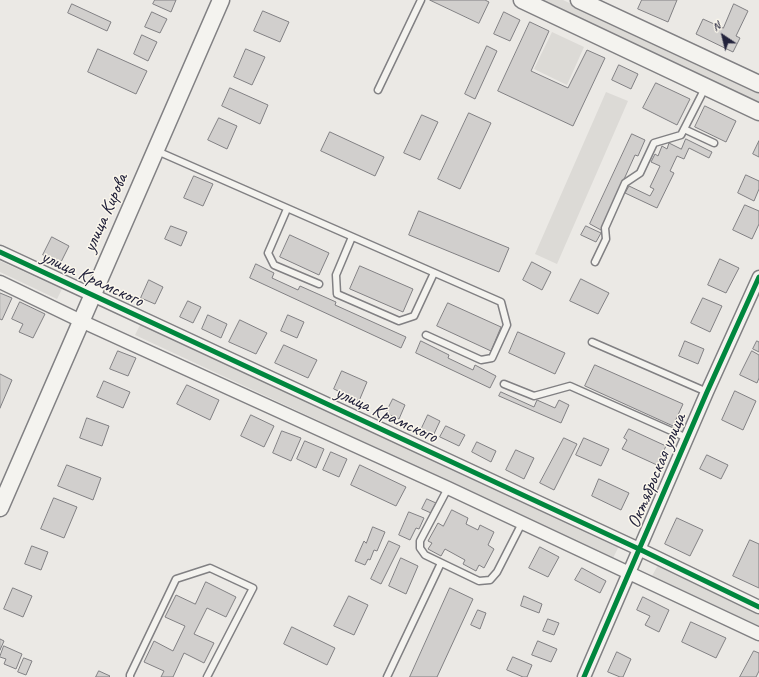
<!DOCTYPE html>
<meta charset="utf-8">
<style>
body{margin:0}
#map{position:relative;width:759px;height:677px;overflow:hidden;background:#ebe9e5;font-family:Caveat,sans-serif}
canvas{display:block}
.north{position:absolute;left:703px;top:16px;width:40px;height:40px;-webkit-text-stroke:3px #fbf7ec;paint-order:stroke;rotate:325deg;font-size:11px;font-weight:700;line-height:16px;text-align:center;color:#22223b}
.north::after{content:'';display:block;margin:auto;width:14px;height:18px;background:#22223b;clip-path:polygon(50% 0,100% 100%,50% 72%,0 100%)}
</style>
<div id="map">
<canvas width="759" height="677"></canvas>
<div class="north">N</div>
</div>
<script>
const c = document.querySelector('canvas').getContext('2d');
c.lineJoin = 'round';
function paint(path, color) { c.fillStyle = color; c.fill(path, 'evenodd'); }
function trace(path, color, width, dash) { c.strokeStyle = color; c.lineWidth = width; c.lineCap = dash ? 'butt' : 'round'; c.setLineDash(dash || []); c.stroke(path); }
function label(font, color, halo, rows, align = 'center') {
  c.font = font + ' Caveat,sans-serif'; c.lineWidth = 3; c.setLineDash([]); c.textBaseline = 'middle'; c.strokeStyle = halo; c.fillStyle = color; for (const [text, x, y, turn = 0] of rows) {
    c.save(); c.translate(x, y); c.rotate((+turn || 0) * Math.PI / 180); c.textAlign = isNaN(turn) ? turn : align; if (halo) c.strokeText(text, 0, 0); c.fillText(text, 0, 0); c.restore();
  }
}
const green = new Path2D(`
 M536,0H563L759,91V106Z
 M552,32L584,47L567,85L534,69Z
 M606,92L628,101L557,264L535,254Z
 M0,261L62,289L57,299L0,272Z
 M141,323L619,546L613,558L135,335Z
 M658,565L759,612V626L652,576Z`);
const building = new Path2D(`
 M155,0H176L171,12L153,4Z
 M430,0H485L489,2L479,23Z
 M642,0H677L668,22L638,9Z
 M72,4L111,22L107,31L68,13Z
 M734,4L748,11L736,36L740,38L733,52L696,34L703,19L723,28Z
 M263,11L289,22L280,42L254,31Z
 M152,12L167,19L160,33L145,27Z
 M504,12L520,20L510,41L494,34Z
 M530,22L549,31L531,71L568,88L587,50L605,58L573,126L498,91Z
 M142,35L157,42L148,61L134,54Z
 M487,46L497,51L475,99L465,94Z
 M98,49L147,71L136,94L88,72Z
 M246,49L265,57L252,85L234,77Z
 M619,65L638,74L631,89L612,80Z
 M656,83L690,99L677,125L643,108Z
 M230,88L268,105L260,124L222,106Z
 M705,106L736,121L726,142L695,127Z
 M469,113L491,123L460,189L438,179Z
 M422,115L438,122L420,160L404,153Z
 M219,118L237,126L227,149L208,140Z
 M330,132L384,157L375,176L321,151Z
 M632,134L645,140L638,156L635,155L601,230L590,224Z
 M686,139L712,152L709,158L689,148L684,159L677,156L670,171L674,173L657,208L625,193L629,186L650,196L654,189L650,187L660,166L651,162L655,154L658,156L662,146L667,149L669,143L681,149Z
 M759,141V157L753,154Z
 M746,175L759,181V189L754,201L738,193Z
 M194,176L213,184L203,206L184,198Z
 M745,205L759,211V224L752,239L733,230Z
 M419,211L509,248L499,272L409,235Z
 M171,226L187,232L181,246L165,239Z
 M586,226L601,233L596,242L581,235Z
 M290,235L329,253L319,275L280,257Z
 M52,237L69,246L60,264L43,255Z
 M720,259L739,268L726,293L708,285Z
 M532,262L551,272L542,290L523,280Z
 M256,264L274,273L272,278L298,290L300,286L336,302L335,305L406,337L401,348L250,278Z
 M360,266L413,289L403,312L350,289Z
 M581,279L609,293L598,314L570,301Z
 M149,280L163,287L155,304L141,298Z
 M0,293L12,298L2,320L0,319Z
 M703,298L722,306L710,332L691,323Z
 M188,301L201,307L193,323L180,317Z
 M20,302L45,314L33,338L19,332L23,324L12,319Z
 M448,303L501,327L491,351L437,326Z
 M208,315L227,324L221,338L202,329Z
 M288,315L304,322L297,338L281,331Z
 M240,320L267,333L256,354L229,342Z
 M518,332L565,353L555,374L509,353Z
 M421,341L449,355L448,358L473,370L475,365L496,376L490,388L416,353Z
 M685,341L704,349L698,364L679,356Z
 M757,341L759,342V352L753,349Z
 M284,345L317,360L308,378L275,363Z
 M118,351L136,358L128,376L110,369Z
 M752,351L759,355V378L757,383L740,375Z
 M595,365L683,404L673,426L585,386Z
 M342,371L367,382L359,401L334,389Z
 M0,374L12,380L0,408Z
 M104,381L130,392L123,408L97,397Z
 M187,385L219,400L210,420L177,404Z
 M735,391L756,401L743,430L722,420Z
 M501,392L534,407L537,400L555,408L559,400L569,405L561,423L499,396Z
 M393,399L405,405L399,419L386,413Z
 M251,415L274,426L264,447L241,436Z
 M428,415L440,421L433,436L421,430Z
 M87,418L109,426L102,446L80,438Z
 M446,426L465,435L459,446L440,437Z
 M629,429L666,446L657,465L622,449L627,440L624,438Z
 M282,431L301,438L291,461L273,453Z
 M564,438L577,444L554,490L540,483Z
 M584,438L609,449L601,466L576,455Z
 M305,441L324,449L316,468L297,459Z
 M477,442L496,451L491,462L472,452Z
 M516,450L534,458L524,479L506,470Z
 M331,452L347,459L339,477L323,470Z
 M707,455L728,465L721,479L700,469Z
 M67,465L101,478L93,500L58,486Z
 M360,465L406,487L396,506L351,485Z
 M599,479L629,493L621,510L592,496Z
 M54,498L77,507L64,538L41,529Z
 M427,499L436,503L431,513L422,509Z
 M452,510L468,518L466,524L478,530L480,525L494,532L488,545L494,549L484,568L479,565L476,571L463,564L465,560L445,549L441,556L428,549L432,543L428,541L438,523L443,526Z
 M409,512L424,518L419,529L416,528L410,540L399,535Z
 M677,518L703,530L690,556L665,544Z
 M373,527L385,532L377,551L374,550L370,560L368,559L365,565L355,561L364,541L366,543Z
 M750,540L759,544V588L733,576Z
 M389,541L400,546L381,584L371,579Z
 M32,546L48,552L41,570L25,564Z
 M540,547L559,557L548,577L529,568Z
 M401,558L418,566L406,594L389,586Z
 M582,568L606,581L600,593L575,580Z
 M206,582L236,597L226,617L207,608L194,634L214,643L204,663L184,653L173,677H161L164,671L144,662L154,641L173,651L185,626L165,617L176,595L195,604Z
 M13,588L32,596L23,617L4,609Z
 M450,588L473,599L437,677H410Z
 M349,596L368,605L354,635L334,626Z
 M524,596L542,604L539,613L521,606Z
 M643,597L669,610L659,632L645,625L650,616L637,610Z
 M478,610L486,613L480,629L471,625Z
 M548,619L559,623L554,635L543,631Z
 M691,622L726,638L716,658L682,642Z
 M292,627L335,648L327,665L284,644Z
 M0,639L4,641L0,650Z
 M538,641L557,649L551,662L532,655Z
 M4,646L22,654L16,669L4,664L6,659L0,657Z
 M754,651L759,653V671L756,677H740Z
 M617,652L631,659L623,677H620L608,672Z
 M513,657L532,665L527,677H523L507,670Z
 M24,658L32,661L26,675L18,672Z
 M99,671L110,676L109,677H96Z`);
const lane = new Path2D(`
 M378,90L421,0
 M684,129L714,143
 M157,151L501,302L507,325L492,358L481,360L426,335
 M287,209L268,253L274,265L319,284
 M352,237L336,275L337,294L399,321L414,316L434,273
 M595,262L606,239L605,228L625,183L640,173L654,143L681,135L705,88
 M592,342L707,392
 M504,384L534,396L570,386L687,438
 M448,488L420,541V548L425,555L479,581L490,580L497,572L522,523
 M130,677V675L176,579L210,568L253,588L207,677
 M387,677L441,563`);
const street = new Path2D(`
 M0,252L639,549L759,607
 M0,282L81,321L448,488L759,634
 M584,677L707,392L759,277`);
const secondary = new Path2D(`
 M522,0L759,112
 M579,0L759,84
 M0,508L221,0`);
const cycleway = new Path2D(`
 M0,252L639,549L759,607
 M584,677L707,392L759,277`);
const streetNames = [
 ["улица Кирова",106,213,-66],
 ["улица Крамского",92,279,25],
 ["улица Крамского",386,415,25],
 ["Октябрьская улица",657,471,-67]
];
paint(green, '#dcdad6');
paint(building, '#d1cfcd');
trace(building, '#818083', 1);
trace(lane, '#818083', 9);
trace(street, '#818083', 15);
trace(secondary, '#818083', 19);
trace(lane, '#f4f3ef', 6);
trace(street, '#f4f3ef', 12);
trace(secondary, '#f4f3ef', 16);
trace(cycleway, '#00873e', 5);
label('19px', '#22223b', '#fbf7ec', streetNames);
</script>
